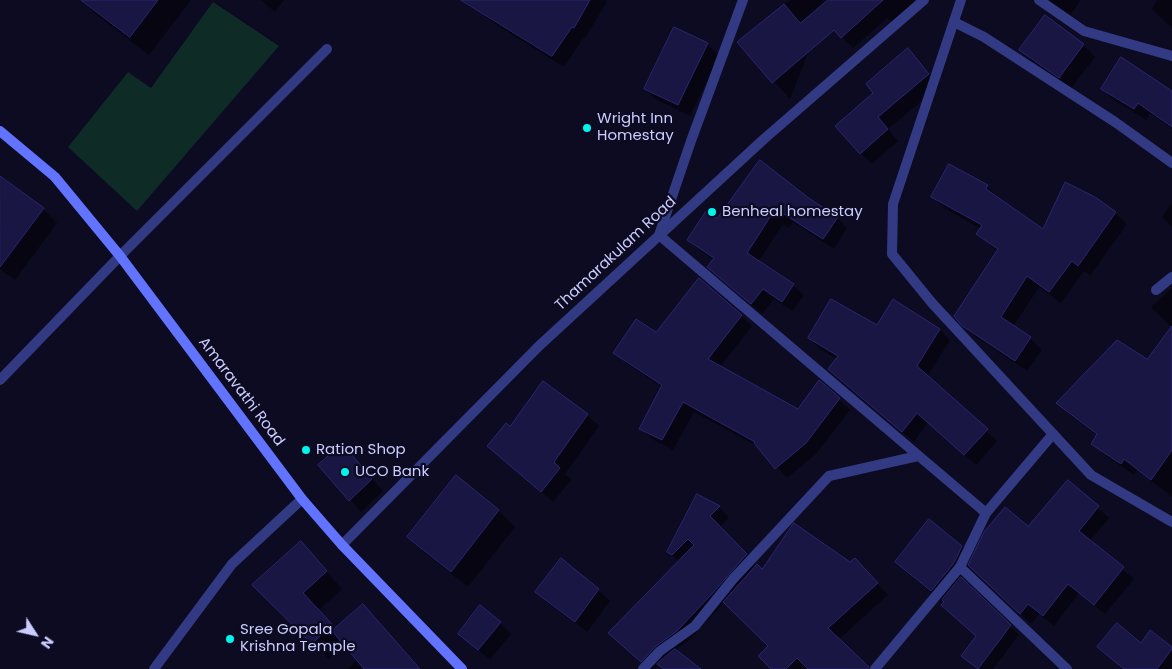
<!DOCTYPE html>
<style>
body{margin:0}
#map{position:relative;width:1172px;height:669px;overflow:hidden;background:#0c0b21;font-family:Poppins,sans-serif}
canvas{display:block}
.north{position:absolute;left:10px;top:609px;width:50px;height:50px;-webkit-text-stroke:4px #0c0b21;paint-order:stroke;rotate:125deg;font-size:14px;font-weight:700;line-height:20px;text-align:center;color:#cbccff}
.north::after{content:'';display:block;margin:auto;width:18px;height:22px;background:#cbccff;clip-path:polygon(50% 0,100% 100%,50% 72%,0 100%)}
</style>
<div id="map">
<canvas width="1172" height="669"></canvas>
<div class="north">N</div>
</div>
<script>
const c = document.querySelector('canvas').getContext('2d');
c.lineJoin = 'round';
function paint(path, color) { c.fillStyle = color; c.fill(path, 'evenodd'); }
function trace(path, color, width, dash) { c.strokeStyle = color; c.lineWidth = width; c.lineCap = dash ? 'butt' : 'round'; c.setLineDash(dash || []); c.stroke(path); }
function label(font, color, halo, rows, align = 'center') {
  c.font = font + ' Poppins,sans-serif'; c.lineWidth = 4.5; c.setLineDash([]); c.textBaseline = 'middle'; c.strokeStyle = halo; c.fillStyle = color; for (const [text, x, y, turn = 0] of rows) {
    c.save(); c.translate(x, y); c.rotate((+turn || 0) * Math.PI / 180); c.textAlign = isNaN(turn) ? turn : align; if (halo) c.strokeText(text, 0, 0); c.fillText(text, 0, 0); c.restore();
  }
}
const green = new Path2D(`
 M213,2L279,46L137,211L68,147L128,72L151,88Z`);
const shadow = new Path2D(`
 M82,0H191L149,55L95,14Z
 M261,0H284L275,12Z
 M483,0H605L607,2L585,38L584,37L564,67L489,20L478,9Z
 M790,0H829L790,99L739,42Z
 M836,0H915L896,25L887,18L853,48L842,37Z
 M1043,0H1081L1070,15L1056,5H1049Z
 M1157,0H1172V27L1166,23L1152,9Z
 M1045,17L1083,45L1095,57L1071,88L1032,61L1021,50Z
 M707,44L719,56L690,116L657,100L645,89Z
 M908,50L940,86L888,129L898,141L872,164L860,153L875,93Z
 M1103,89L1172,93V129L1150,113L1146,120L1114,100Z
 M0,177L43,209L57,223L15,280L0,269Z
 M987,186L998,198L1044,231L1115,213L1127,224L1090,276L1084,271L1061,303L1039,287L1013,327L1030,338L1042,350L1027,371L974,336L962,324L998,252L978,234L981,229L944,208L933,197Z
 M809,200L837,218L847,228L834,249L793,222L789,228L783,224L758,262L793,285L804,295L793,311L774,299L762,314L719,277L714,260L699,250L688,240L717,220Z
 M1172,203V227L1162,217Z
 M699,280L752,326L720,367L798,410L820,382L850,410L816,454L787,478L759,447L694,412L673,450L652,439L641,429L662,387L626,363L615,352L656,334Z
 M1172,288V497L1137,470L1134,475L1105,455L1093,444L1098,436L1070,415L1058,403L1147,361L1172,328L1151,307Z
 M877,327L940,330L950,340L927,377L997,441L976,465L928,422L914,442L840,380L829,369L837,359L820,349L809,338Z
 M587,415L599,426L565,474L571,480L553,502L489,446L510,428Z
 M343,446L383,491L361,512L320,465Z
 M456,477L499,511L515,527L468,587L425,553L409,537Z
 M1068,482L1109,518L1090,541L1134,579L1105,614L1079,593L1054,626L1039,614L1031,624L970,565L961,580L1019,635L993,669H978L962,655L977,637L944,603L908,574L897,562L929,521L962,547L973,559L1028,528Z
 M719,507L729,517L720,527L762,571L850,564L866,571L888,595L838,640L869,669H773L770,647L725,602L688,641L675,650L699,669H664L659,664L654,669H649L621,644L679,562L669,552Z
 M301,543L342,589L319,610L336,629L363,605L420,669H348L358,659L345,644L329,659L254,585Z
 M598,590L610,601L587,632L548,603L537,592Z
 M500,623L511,634L490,660L459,634Z
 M1141,645L1172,648V669H1123L1109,656Z`);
const building = new Path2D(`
 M81,0H158L130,37Z
 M461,0H590L574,28L572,27L552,56Z
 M828,0H883L841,38L834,30L772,83L737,42L784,4L800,23Z
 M1045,15L1084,44L1059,78L1019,50Z
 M674,27L708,43L678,105L644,89Z
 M908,48L929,74L878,117L888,129L860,154L835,126L873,93L866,84Z
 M1121,57L1172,91V127L1138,103L1134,109L1101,89Z
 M760,160L810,199L838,217L823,239L782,213L778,218L772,214L747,253L794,284L782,302L763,289L751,304L707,267L714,258L687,240L706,211L717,218Z
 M949,164L988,185L986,189L1043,229L1065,182L1095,197L1116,212L1078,266L1072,261L1049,292L1027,276L1001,317L1031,337L1015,361L961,325L954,316L998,249L976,234L982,225L931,197Z
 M0,176L44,208L0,267Z
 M699,278L742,315L708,359L798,409L819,380L840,398L806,443L775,469L754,443L755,442L683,402L662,440L639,429L662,385L613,353L636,319L656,332Z
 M831,299L877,325L893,299L940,329L917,366L988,429L964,455L917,413L902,432L828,369L838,356L808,338Z
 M1172,326V450L1151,480L1124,459L1121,464L1091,444L1097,434L1056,403L1117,340L1147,359Z
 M543,381L588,414L554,462L560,468L541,492L487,446L506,423L510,426Z
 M343,444L372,479L349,501L318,465Z
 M456,475L499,510L451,572L407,537Z
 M1068,480L1099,506L1079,531L1124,567L1094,605L1068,584L1043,616L1028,604L1020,614L968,565L984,532L1005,507L1028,526Z
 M697,494L720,506L710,516L747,554L711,595L677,631L656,646L641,662L608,633L694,545L688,539L672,555L667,552Z
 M929,519L962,546L954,563L931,591L895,562Z
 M794,523L850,562L855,558L878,583L828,628L869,667L868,669H808L797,658L786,669H771L758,656L768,646L723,602L757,564L762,569Z
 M301,541L327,571L303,593L332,624L312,644L252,585Z
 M561,558L599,589L575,622L535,592Z
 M961,577L1011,625L978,669L961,656L976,636L941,605L944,602L942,600Z
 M363,604L420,669H364L332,631Z
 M480,605L501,622L478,650L458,634Z
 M1117,623L1141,643L1150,630L1172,647V649L1157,669H1124L1097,647Z
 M675,649L701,669H664L657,664Z`);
const service = new Path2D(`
 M643,669L660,651L695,626L733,579L829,476L918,456
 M875,669L960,567L986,513L1053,434`);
const minor = new Path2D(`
 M743,0L691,141L659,235L986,513
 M961,0L893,204L892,254L932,303L1091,475L1172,522
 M1039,0L1084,31L1172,56
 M954,22L984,37L1115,122L1172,163
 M1156,290L1172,277
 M0,380L120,256L327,49
 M960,567L1067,669
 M154,669L232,564L302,499`);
const tertiary = new Path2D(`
 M342,545L539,346L764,139L924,0`);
const secondary = new Path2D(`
 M0,131L55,177L120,256L302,499L342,545L462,669`);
const markers = [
 [587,128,5,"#00f6ec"],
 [712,212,5,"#00f6ec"],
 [306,450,5,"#00f6ec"],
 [345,472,5,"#00f6ec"],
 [230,639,5,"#00f6ec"]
];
const poiNames = [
 ["Wright Inn",597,119],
 ["Homestay",597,136],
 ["Benheal homestay",722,212],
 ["Ration Shop",316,450],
 ["UCO Bank",355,472],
 ["Sree Gopala",240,630],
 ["Krishna Temple",240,647]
];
const streetNames = [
 ["Thamarakulam Road",616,254,-43],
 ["Amaravathi Road",241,392,53]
];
paint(green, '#0e2b26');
paint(shadow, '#0007');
paint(building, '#191643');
trace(building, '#2a2671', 1);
trace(service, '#323a83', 10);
trace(minor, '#323a83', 10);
trace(tertiary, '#323a83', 10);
trace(secondary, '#6274ff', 10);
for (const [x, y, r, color] of markers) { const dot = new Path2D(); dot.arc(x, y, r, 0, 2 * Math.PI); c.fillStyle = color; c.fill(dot); trace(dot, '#0c0b21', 2); }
label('15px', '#cbccff', '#0c0b21', poiNames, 'left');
label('15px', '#cbccff', '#0c0b21', streetNames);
</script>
